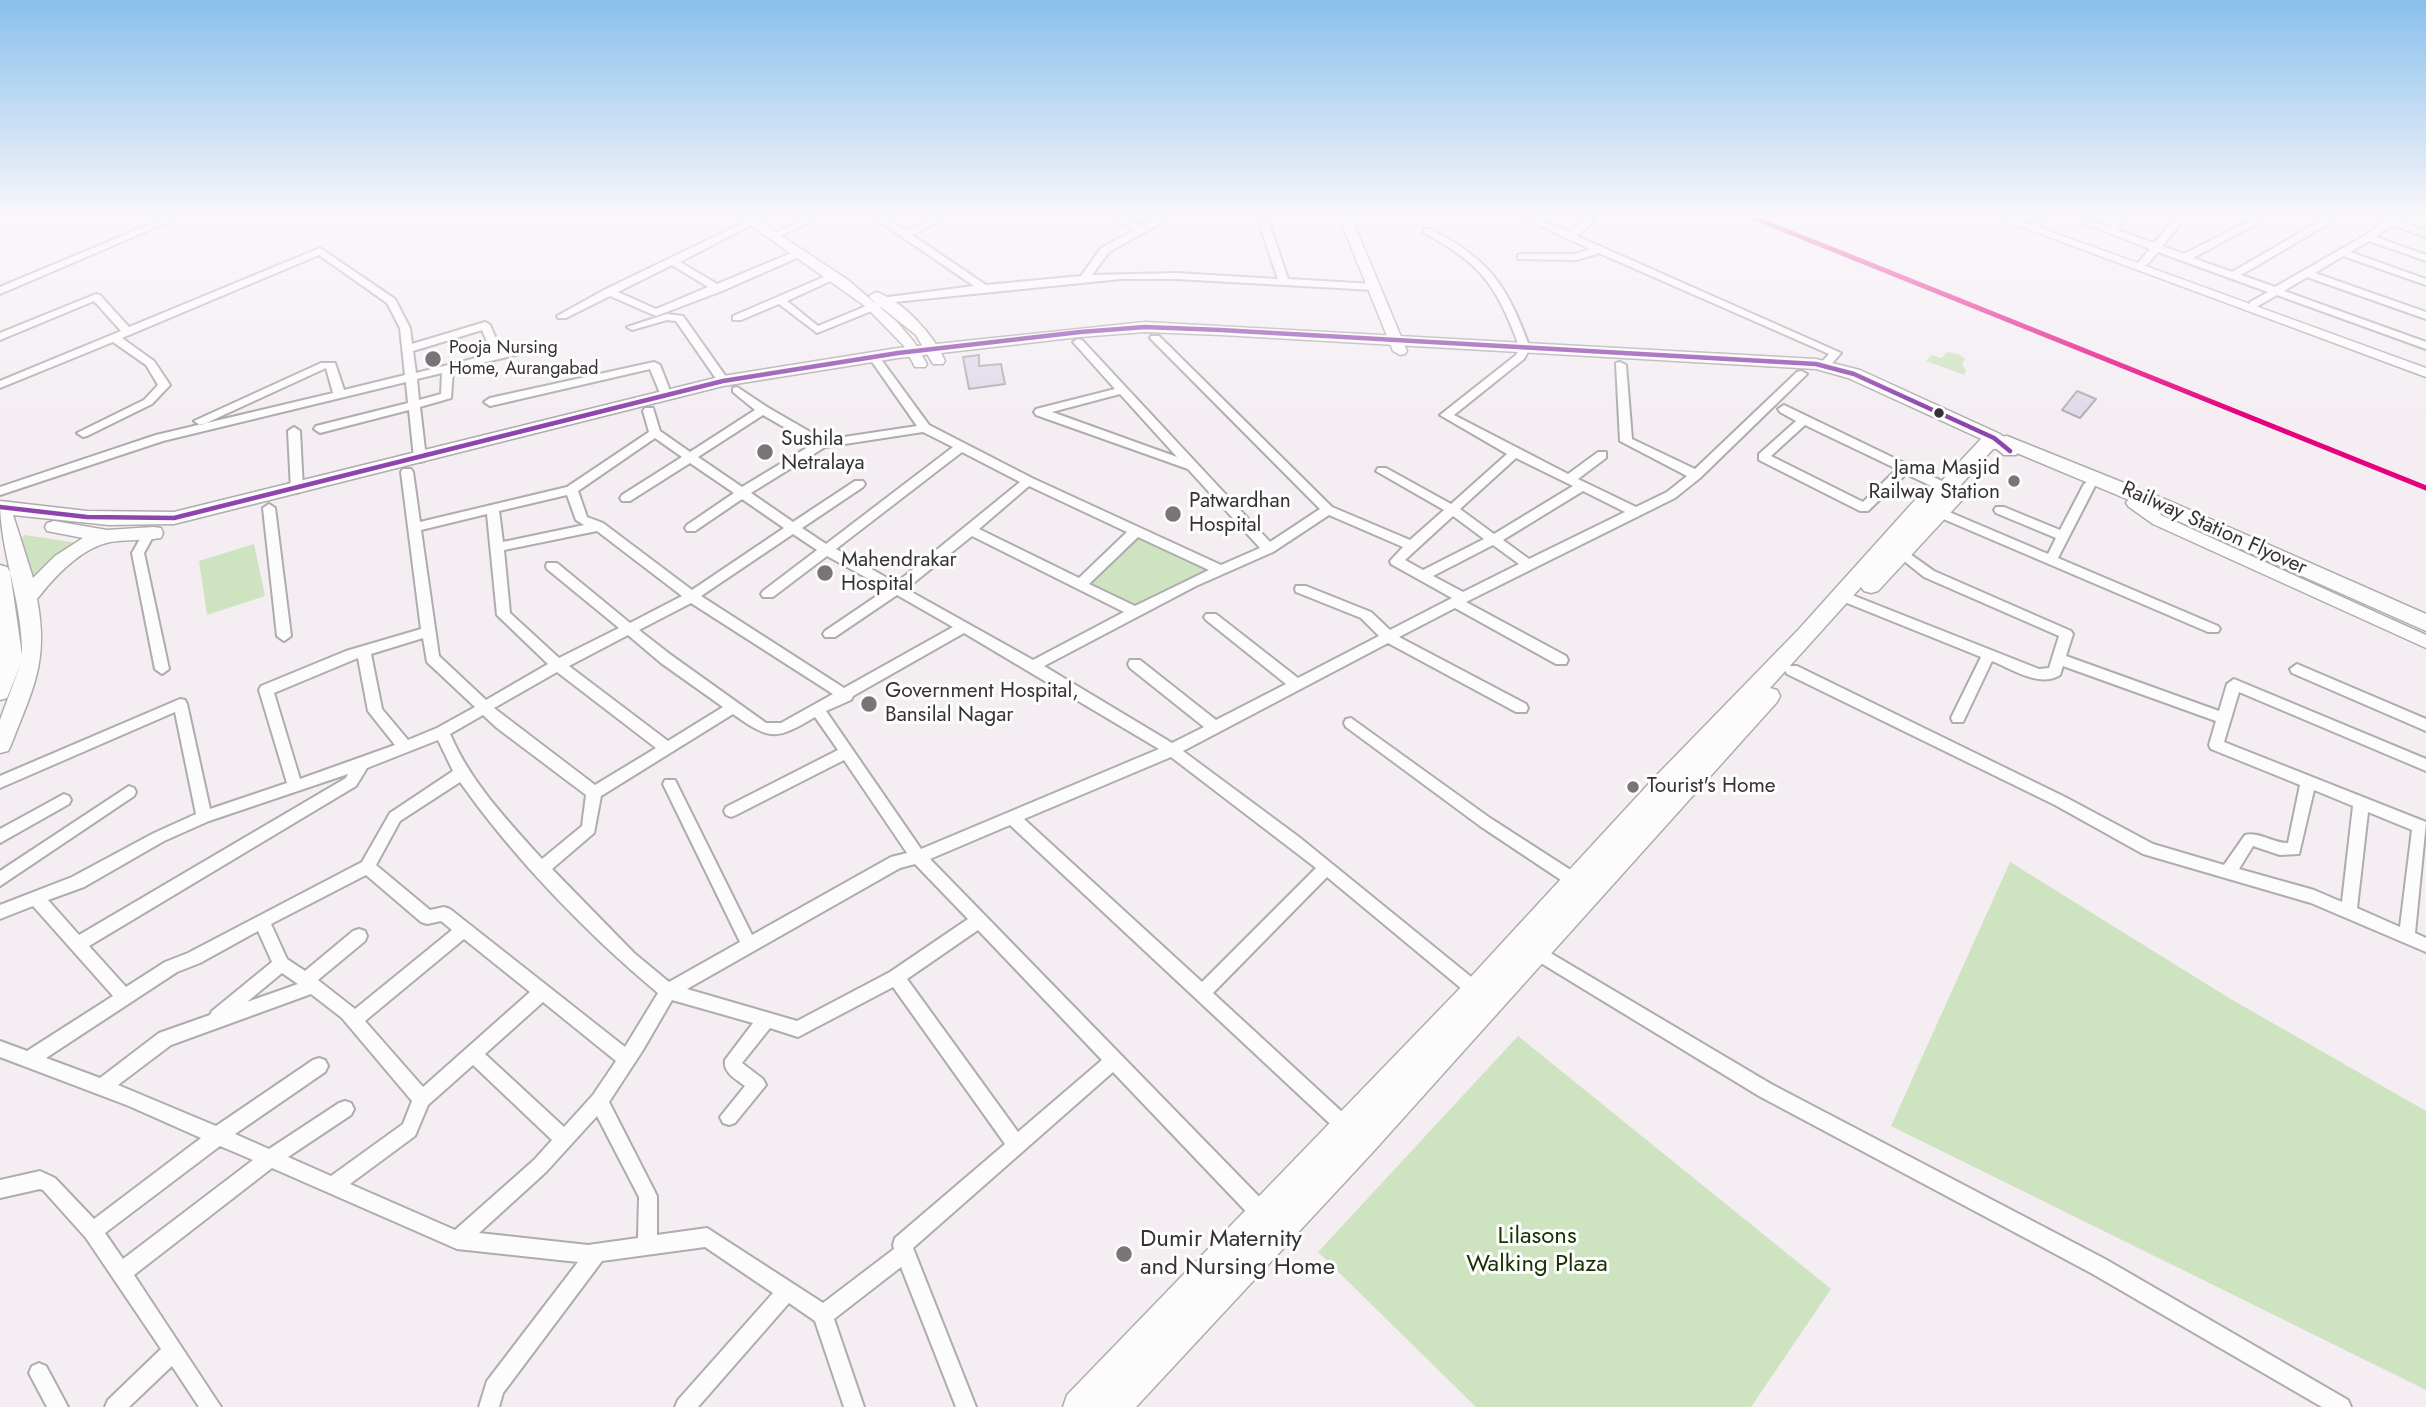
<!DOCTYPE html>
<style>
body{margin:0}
canvas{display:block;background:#f4eef3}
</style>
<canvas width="2426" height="1407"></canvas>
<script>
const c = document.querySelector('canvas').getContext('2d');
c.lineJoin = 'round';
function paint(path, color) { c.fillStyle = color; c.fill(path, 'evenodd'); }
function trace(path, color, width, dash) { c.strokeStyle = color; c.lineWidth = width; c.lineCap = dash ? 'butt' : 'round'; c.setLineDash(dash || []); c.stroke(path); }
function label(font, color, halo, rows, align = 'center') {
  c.font = font + ' Jost,sans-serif'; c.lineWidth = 6; c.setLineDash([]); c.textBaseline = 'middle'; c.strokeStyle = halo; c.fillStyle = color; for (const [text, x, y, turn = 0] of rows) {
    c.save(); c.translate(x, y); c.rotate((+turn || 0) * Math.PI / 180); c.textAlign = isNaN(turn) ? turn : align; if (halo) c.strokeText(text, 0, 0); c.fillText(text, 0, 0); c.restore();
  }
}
const green = new Path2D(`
 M1948,352L1960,355L1965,359L1962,365L1966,370L1964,375L1926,361L1932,355L1941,358Z
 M25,535L78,543L33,579L21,538Z
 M1138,535L1208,570L1135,608L1088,585Z
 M254,544L265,596L207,615L199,561Z
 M2010,862L2229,998L2426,1111V1390L1891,1126Z
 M1518,1036L1831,1289L1751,1407H1476L1318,1252Z`);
const building = new Path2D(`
 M979,355V366L1001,364L1005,384L969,389L963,357Z
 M2077,391L2096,399L2080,418L2062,410Z`);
const minor = new Path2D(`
 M167,217H180L0,294V287Z
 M755,217H767L680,262L717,284L796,251H804V255L722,291L656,316L610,296L566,318H558L557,316L604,290ZM672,265L708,287L656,309L618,292Z
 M809,217H821L778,237L770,235Z
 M873,217H884L906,231L936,217H948L912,235L986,285L1081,276L1101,248L1135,230L1111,217H1123L1142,226L1160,217H1172L1109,252L1092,275L1176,273L1278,279L1257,217H1267L1288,279L1374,284L1379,287L1374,290L1176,279H1121L894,302L817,333L779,304L741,320H733V316L833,273L838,276L837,278L787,301L818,326L888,297L974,286Z
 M1521,217H1533L1569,232L1584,221L1581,217H1591L1594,222L1592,224L1577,236L1841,353L1828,368H1820L1818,366L1829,354L1599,253L1577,260L1518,259V255L1522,254H1576L1590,249Z
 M2039,217H2049L2040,226H2034L2032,224Z
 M2118,217H2128L2117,230L2154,243L2176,217H2186L2162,246L2184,254L2257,217H2269L2193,258L2232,272L2327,217H2336L2335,220L2241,275L2275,287L2369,233L2390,217H2401L2398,220L2426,231V237L2392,225L2376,237L2426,255V261L2369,241L2350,252L2426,279V285L2343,256L2315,273L2426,312V319L2307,277L2284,291L2426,342V349L2277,295L2258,306H2250V302L2268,292L2158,252L2147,265H2139L2138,263L2150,249L2081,222L2086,219L2108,227Z
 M1424,229H1430C1491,260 1507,286 1530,348L1524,359L1454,415L1568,474L1598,452H1606V458L1578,479L1636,507L1667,492L1687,476L1620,441L1616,363L1620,362L1626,365L1632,439L1695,469L1797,372L1801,371L1807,374L1700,478L1675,498L1466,602L1566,656L1568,660L1566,664H1556L1455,608L1399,637L1526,704L1528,708L1526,712H1516L1388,643L1183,751L1299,837L1486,989L1488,994L1486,999L1480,1001L1474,999L1327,877L1213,993L1353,1122L1356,1128L1353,1134L1347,1137L1341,1134L1010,825L930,859L1272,1210L1274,1217L1272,1224L1265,1226L1258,1224L1113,1072L913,1248L976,1407H956L901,1267L834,1319L864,1407H844L815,1321L789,1303L698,1407H675L678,1400L773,1293L705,1247L602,1261L503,1393L499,1407H479L487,1381L578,1262L457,1249L272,1168L134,1275L221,1407H199L172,1366L129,1407H105L108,1400L161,1349L86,1238L43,1190L40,1189L0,1198V1180L40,1171L55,1178L94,1219L201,1138L129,1106L0,1057V1041L27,1051L113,996L33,906L0,919V905L72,877L154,833L196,814L175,712L0,788V776L180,699L185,700L187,704L210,809L287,783L259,690L261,686L346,651L421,629L401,472L403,469H411L413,472L420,522L567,487L649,432L643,411L645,408H653L660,431L690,452L755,410L733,392V388L737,387L767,407L824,440L917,426L868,356L873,353L877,354L929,425L1032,478L1221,565L1260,548L1188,469L1036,415L1034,412L1036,409L1115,389L1073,342L1078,339L1082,340L1270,542L1320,509L1150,338L1151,336H1159L1332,507L1410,540L1444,510L1376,471L1378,468H1386L1451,504L1507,454L1440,415L1516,355L1520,348C1497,287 1483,264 1424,233ZM1120,394L1177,457L1052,412ZM763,415L813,444L742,487L698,457ZM923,432L953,447L826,544L802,528L863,487L865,484L863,481H855L793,522L751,493L825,447ZM655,438L682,457L622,495L620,498L622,501H630L690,463L734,493L687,525L685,528L687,531H695L742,499L784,528L692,590L603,523L587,517L578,491ZM962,452L1020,482L896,583L836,549ZM1516,458L1573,486L1494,534L1460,509ZM1029,486L1127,532L1079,578L979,529ZM1583,491L1625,512L1529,559L1503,540ZM567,495L576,520L584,525L503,542L499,511ZM487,514L497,615L548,664L486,700L439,656L421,530ZM1329,515L1403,547L1390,561L1391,564L1452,598L1390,630L1371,612L1306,586H1296L1295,589L1296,592L1361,618L1379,636L1298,678L1216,614H1206L1204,617L1206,620L1286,684L1216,720L1140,660H1130L1128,664L1130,668L1204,727L1172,743L1044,666L1196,586L1273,552ZM1453,516L1484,539L1423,570L1405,560ZM597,531L682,596L630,623L557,563H547L546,566L547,569L619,628L559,658L510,613L504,550ZM793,534L817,550L763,591L761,594L763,597H773L827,556L887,589L825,631L823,634L825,637H835L897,595L953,627L844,688L701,596ZM972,536L1124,612L1033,660L906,589ZM1138,537L1209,570L1135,606L1089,584ZM1493,545L1519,564L1463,592L1433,576ZM691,603L833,694L781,723H766L671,655L639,630ZM964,633L1159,749L921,849L826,711L851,700L853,696ZM628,635L661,663L723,707L668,741L569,666ZM423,638L427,662L475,707L437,728L408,740L382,709L371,654ZM358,658L368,711L395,745L300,779L274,693ZM557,672L656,748L595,785L494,708ZM733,714C771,741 776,740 815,717L838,750L726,807L724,811L726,815L731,817L736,815L844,760L907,853L891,857L752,935L675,780H665L663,784L740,942L669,982L634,953L552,869L594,833L601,796ZM483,715L497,728L586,795L582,826L542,859C507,820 471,783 450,734ZM438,740L453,771L390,813L362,862L188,953L165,962L126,987L89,946L356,786L367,768ZM1171,757L1316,868L1202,982L1024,819ZM348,774L346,778L79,935L48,900L84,887L164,841L209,821ZM460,782C513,857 587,934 658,993L625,1047L450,909L444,907L430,910L376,865L400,821ZM915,864L968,919L890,972L797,1021L687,989L900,868ZM366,875L421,922L427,924L441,921L452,930L355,1009L318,980L365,941L367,936L365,931L359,929L353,931L305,971L287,959L271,924ZM978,930L1102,1060L1018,1132L907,979ZM258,931L272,962L212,1011L210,1015L159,1033L100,1078L46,1058L177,972L200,963ZM464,939L530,992L423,1087L365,1021ZM282,973L298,984L247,1002ZM893,987L1005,1144L895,1238L893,1245L894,1249L823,1303L707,1228L657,1235V1196L609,1102L643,1050L672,1000L753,1023L725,1060C723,1073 736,1079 745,1086L720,1117L723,1123L729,1125L735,1123L766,1085L763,1079L742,1063L770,1028L798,1037ZM311,994L342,1018L412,1101L403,1124L331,1176L288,1157L351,1115L354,1109L351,1103L345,1101L339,1103L269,1149L235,1134L325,1072L328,1066L325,1060L319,1058L313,1060L216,1126L118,1085L171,1045ZM543,1002L616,1061L593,1095L564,1127L485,1054ZM473,1065L552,1140L534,1160L455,1230L350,1184L415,1136L428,1105ZM597,1116L639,1197L638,1238L588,1245L479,1233L546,1172ZM220,1146L253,1160L123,1259L105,1233Z
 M320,248L395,299L410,328L412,344L485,322L490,325L502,352L532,345L537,348L536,350L453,370L451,398L420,407L426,458L424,461L420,462L414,458L409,410L320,433L314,429L316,426L408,403L406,382L163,441L0,495V487L156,435L333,393L326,368L204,424L200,425L194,421L321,363H335L344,390L405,375L400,328L387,303L319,255L122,338L154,361L170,385L152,404L87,436L83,437L77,433L144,400L158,385L146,365L113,342L0,388V381L121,331L94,301L0,340V333L96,294L100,295L129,327ZM482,330L492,354L416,373L413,351ZM442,373L441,394L419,400L417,379Z
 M667,314L683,316L729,381L727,383H719L676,321L667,320L632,330L627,327Z
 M654,362L660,365L672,396L670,398H662L650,369L490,406L484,402L490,398Z
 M1784,405L1950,485L1952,488L1950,491H1942L1906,474L1868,511H1860L1759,460V454L1796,421L1780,412L1778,409ZM1805,425L1897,469L1863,502L1771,456Z
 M294,427L300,431L303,489L297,493L291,489L288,431Z
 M2090,480L2096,484L2058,558L2218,626L2220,629L2218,632H2208L1927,512L1925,509L1931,505L1935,506L2048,554L2056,538L1996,513L1994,510L1996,507H2004L2060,530L2084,484Z
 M269,504L275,508L291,636L284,641L277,636L263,508Z
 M149,529L155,533L144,553L169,669L162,674L155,669L132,553L145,530Z
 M1893,542L1934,571L2071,631L2073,634L2066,656L2219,711L2227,684L2234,679L2426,759V771L2239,692L2224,742L2426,822L2415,933L2426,938V952L2311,903L2143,854L2055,805L1787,674L1785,670L1787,666H1797L2065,797L2153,844L2224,865L2245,835C2258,831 2273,843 2288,843L2300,785L2211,749L2209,745L2216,721L2063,666L2060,675C2040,688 2012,669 1992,661L1963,722H1953L1951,718L1981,657L1837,599L1835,596L1837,593H1847L2039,669L2049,668L2059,636L1924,577L1889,549L1887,546ZM2314,790L2353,806L2342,902L2314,890L2239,869L2253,846L2280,855L2299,854ZM2368,812L2412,830L2400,927L2357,908Z
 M2297,664L2426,719V731L2292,673L2290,669Z
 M1351,718L1490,818L1580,876L1583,881L1580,886L1575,888L1570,886L1480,826L1346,727L1344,723L1346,719Z
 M129,786L134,788L136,792L134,796L0,886V871Z
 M64,794L69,796L71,800L69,804L0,843V829Z
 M1537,945L1771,1084L2105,1259L2348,1400L2351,1407H2322L2091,1273L1759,1096L1531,957L1529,952L1531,947Z
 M39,1363L46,1366L68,1407H47L29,1373L32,1366Z`);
const tertiary = new Path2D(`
 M739,217H753L848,280L897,322L914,342L927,364L925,367H915L904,346L865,306Z
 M1339,217H1351L1407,351L1405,354L1400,355L1393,351Z
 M1995,217H2011L2426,368V377Z
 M876,292C902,300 935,336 945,361L943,364H933L916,335L871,299L869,296Z
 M2134,498L2163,516L2426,635V648L2153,524L2129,507L2126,503L2129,499Z`);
const secondary = new Path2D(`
 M1145,322L1816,359L1860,370L2000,434L2019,451L2016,455H2004L1988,442L1848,378L1816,369L1221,335L1145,332L1080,337L898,358L723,386L174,524L109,525L13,515L33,578L55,556L83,538L47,531L45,527L47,523L54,521L107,530L154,527L161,528L163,533L161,538L154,539C140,540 124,540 110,542C81,548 55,576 37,599C49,662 33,688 11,745L8,751L0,753V720L21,663L7,698L0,700V565L7,567L10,572L22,655V648C21,597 0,551 0,501L87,511L174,512L723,376L898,348Z`);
const primary = new Path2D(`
 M2007,436L2174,503L2426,614V631L2160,513L2005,448L1993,449L1959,487L1967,493L1964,498L1878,591L1871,593L1864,591L1861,587L1770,688L1777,690L1780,696L1777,702L1372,1153L1136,1407H1063L1067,1395L1467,981L1655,777L1799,629L1915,500L1936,487L1981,439Z`);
const bus1 = new Path2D(`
 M0,507L87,517L174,518L723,381L898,353L1080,332L1145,327L1221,330L1816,364L1854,374L1994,438L2010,451`);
const rail1 = new Path2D(`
 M1752,217L2426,488`);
const markers = [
 [433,359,9,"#787478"],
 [1939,413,6,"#353235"],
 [765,452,9,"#787478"],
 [2014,481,7,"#787478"],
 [1173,514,9,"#787478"],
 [825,573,9,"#787478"],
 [869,704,9,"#787478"],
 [1633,787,7,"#787478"],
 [1124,1254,9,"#787478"]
];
const farPoinames = [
 ["Pooja Nursing",449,349],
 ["Home, Aurangabad",449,370]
];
const poiNames = [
 ["Sushila",781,440],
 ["Netralaya",781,464],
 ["Jama Masjid",2000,469,"right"],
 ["Railway Station",2000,493,"right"],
 ["Patwardhan",1189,502],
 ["Hospital",1189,526],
 ["Mahendrakar",841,561],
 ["Hospital",841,585],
 ["Government Hospital,",885,692],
 ["Bansilal Nagar",885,716],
 ["Tourist's Home",1647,787]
];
const streetNames = [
 ["Railway Station Flyover",2214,529,24]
];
const nearParknames = [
 ["Lilasons",1537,1237],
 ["Walking Plaza",1537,1265]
];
const nearPoinames = [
 ["Dumir Maternity",1140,1240],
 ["and Nursing Home",1140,1268]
];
paint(green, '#cee3bf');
paint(building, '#e1d9ea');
trace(building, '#b3afb3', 2);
trace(minor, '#afabae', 4);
trace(tertiary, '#afabae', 3);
trace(secondary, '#afabae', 3);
trace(primary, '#afabae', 3);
paint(minor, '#fdfcfd');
paint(tertiary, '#fdfcfd');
paint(secondary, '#fdfcfd');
paint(primary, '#fdfcfd');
trace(bus1, '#8e44ad', 4.5);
trace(rail1, '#e5007d', 5);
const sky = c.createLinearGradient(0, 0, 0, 414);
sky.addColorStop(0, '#89c0ed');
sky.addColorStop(0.52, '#faf7fa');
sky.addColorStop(1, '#faf7fa00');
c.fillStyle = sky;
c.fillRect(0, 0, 2426, 414);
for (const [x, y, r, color] of markers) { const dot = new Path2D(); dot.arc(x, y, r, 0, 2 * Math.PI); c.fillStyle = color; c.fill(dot); trace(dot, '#fefdfe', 2.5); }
label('18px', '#353235', '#fefdfe', farPoinames, 'left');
label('21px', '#353235', '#fefdfe', poiNames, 'left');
label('21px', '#353235', '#fefdfe', streetNames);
label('24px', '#173100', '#fefdfe', nearParknames);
label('24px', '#353235', '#fefdfe', nearPoinames, 'left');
</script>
